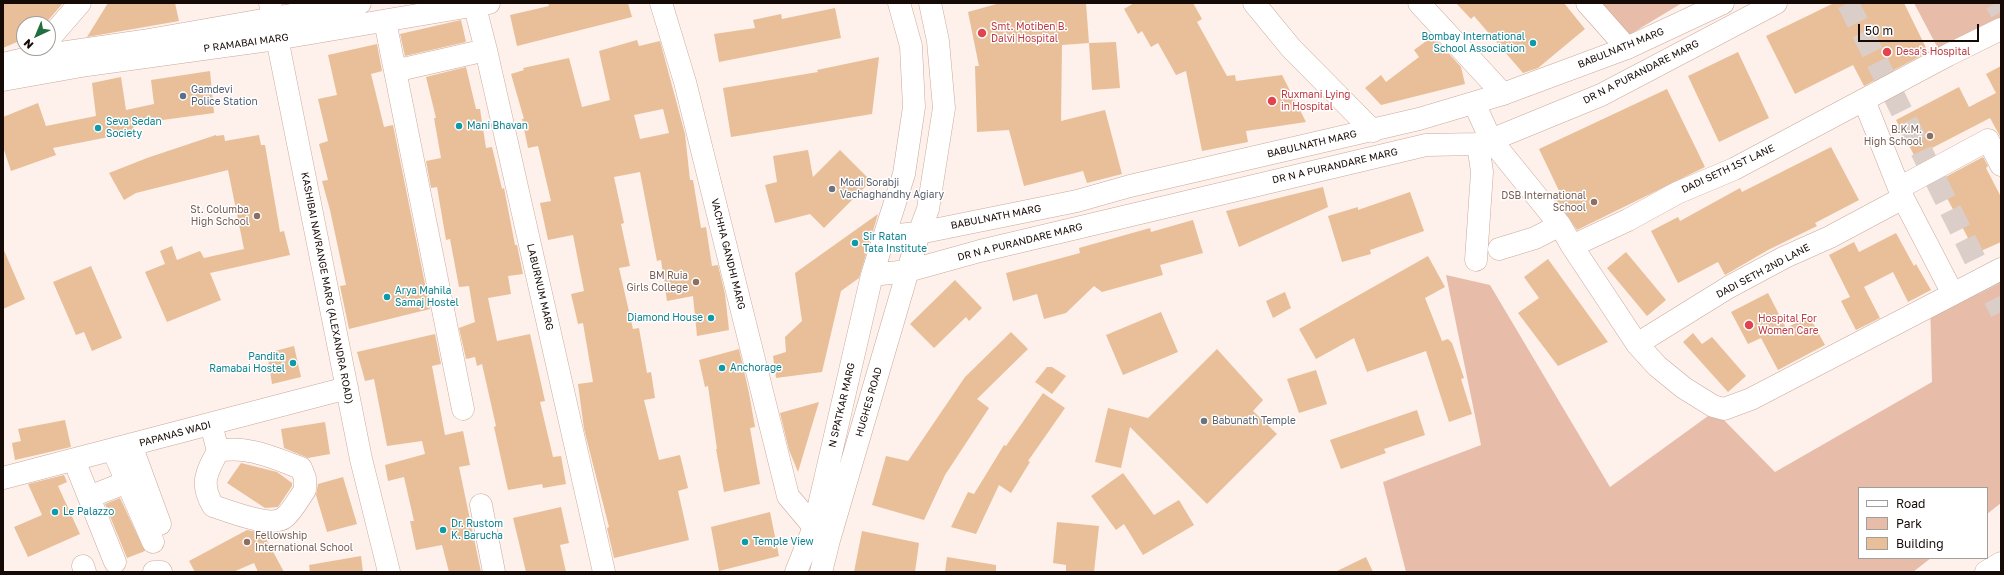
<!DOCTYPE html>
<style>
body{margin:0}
#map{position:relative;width:2004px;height:575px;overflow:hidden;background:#fef0ea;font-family:"Golos Text",sans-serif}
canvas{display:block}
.frame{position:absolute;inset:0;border:4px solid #150a06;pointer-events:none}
.legend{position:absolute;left:1858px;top:487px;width:130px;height:72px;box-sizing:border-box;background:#fff;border:1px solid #a19d9b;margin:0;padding:5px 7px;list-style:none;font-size:12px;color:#150a06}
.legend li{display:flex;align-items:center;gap:8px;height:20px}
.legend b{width:20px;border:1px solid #a19d9b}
.north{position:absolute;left:16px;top:16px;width:40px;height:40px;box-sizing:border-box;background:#fff;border:1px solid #a19d9b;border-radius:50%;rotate:224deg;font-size:11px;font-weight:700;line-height:16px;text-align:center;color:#150a06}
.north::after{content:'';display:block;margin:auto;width:14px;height:18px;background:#206f3f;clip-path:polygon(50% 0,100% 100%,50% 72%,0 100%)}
.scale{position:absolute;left:1858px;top:24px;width:121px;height:18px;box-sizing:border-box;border:2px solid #150a06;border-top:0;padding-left:5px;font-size:12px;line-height:14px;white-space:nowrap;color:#150a06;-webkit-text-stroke:3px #fff;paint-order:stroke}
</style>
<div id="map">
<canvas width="2004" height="575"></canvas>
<div class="frame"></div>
<ul class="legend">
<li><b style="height:5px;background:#fff"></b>Road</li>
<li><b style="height:11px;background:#e7bdaa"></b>Park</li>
<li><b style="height:11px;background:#e8bf98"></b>Building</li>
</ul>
<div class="north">N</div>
<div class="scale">50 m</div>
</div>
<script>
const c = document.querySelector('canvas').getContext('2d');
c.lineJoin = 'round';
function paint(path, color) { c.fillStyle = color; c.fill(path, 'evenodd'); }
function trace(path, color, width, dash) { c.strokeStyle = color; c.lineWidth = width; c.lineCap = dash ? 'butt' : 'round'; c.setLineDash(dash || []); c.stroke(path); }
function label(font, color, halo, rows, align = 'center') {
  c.font = font + ' "Golos Text",sans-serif'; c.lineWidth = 3; c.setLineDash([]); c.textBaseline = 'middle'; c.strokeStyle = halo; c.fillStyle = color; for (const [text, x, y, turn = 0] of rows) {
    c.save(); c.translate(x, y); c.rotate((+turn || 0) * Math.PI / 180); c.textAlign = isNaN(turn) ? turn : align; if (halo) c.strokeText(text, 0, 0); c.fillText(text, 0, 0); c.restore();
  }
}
const green = new Path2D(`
 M1596,3H1682L1629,35Z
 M1914,3H2001V26L1943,58Z
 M2001,263V503L1987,514V488H1859V558H1931L1913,572H1406L1383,482L1481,445L1446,275L1490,285L1610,487L1715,411L1775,472L1932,382L1930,297Z`);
const building = new Path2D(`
 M3,3H63L45,24H24V39L3,48Z
 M108,3H175L179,21L87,37Z
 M548,3H628L632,17L517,46L510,15L549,6Z
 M1000,3H1086L1089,43L1116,42L1120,88L1092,90L1089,43L1062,45L1061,121L1105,110L1122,174L1087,183L1083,171L1024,186L1009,130L977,132L975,66H979L968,12Z
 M1134,3H1193L1202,19L1197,22L1227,76L1235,75L1236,81L1282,75L1306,122L1246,131L1248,142L1202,151L1186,71L1176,75L1158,43L1151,47L1142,31L1138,34L1124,9Z
 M1456,3H1564L1585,29L1538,68L1523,73L1474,16L1471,19Z
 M1834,3H1904L1928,52L1864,86L1853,65L1795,94L1766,36Z
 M835,8L841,38L719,62L714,34L755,28L753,20L781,14L782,19Z
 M461,20L466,42L405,56L400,34Z
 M1433,36L1461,67L1465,84L1381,105L1365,88L1381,75L1386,82L1419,57L1414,50Z
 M637,40L639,46L660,41L685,134L690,180H693L701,228L706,227L712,266L718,265L725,294L729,330L697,336L693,296L667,301L661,260L657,261L640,172L614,177L624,223L621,224L630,266L619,268L633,329L639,328L647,373L651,372L655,398L644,400L659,460L680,455L688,488L678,491L689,540L614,558L607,528L609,527L584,429L578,384L593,382L583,323L578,324L571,294L584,291L573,235L548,240L540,203L551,201L538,146L528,148L522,119H524L511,74L524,70L523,68L569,58L582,107L610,100L599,51ZM663,109L669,133L640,139L634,115Z
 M377,44L382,71L371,74L384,127L393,125L430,309L349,329L340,286L346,285L330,210L322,181L328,180L319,144L328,141L318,99L337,95L328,55Z
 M1738,52L1769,118L1719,142L1688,76Z
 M879,57L872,114L731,137L723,88L818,72L817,70Z
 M2001,66V138L1990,118L1932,148L1935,154L1918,163L1896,120L1959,87L1969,107L1996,93L1986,74Z
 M466,67L476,109H480L486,148L492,147L502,189L504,188L515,245H517L523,274L508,276L511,294L488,298L497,341L530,334L545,401L540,402L553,457L561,456L566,484L543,488L542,484L508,490L494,427L496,426L482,364L477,366L475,357L466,359L459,328L475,322L469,286L459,287L450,239L446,240L437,187L431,188L426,161L441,158L434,118H436L426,77Z
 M210,71L214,113L133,124L134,132L53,148L56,155L11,171L3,147V117L38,103L46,126L96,116L92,83L121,77L126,110L154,104L151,80Z
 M1667,89L1705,167L1577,230L1556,200L1562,197L1539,149Z
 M216,135V136L224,135L225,141L259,135L261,145H265L280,232L284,231L290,255L210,273L221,300L167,322L145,272L165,264L160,251L172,246L177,260L200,251L204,258L244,249L228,170L136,193L124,200L109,173L147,158Z
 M1831,147L1859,200L1815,223L1817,226L1768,250L1725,275L1718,262L1678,283L1651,231L1678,217L1680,221L1740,188L1742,192Z
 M808,150L813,177L840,150L871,181L824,228L810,214L775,223L765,185L777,182L773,156Z
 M1983,157L1988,166L1986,168L2001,197V242L1963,259L1956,244L1968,238L1938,181Z
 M1323,187L1328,207L1239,247L1226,211Z
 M1410,192L1424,231L1370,250L1371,254L1342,262L1328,216L1358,207V210Z
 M878,214L859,278L841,291L822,372L776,378L773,356L786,352L785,337L802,321L795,273Z
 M1193,220L1203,253L1160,265L1163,275L1102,292L1094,286L1066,313L1044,319L1037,294L1013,301L1006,273L1080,253L1079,248L1150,228L1151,232Z
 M1896,233L1914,266L1916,264L1931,290L1908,302L1893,272L1864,287L1880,318L1856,330L1841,301L1850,297L1829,255L1854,242L1859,252Z
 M3,248L25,299L3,309Z
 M1626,252L1666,300L1647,316L1607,268Z
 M1428,256L1445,287L1425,298L1442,341L1448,339L1452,343L1464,378L1461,379L1472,414L1449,422L1426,351L1367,372L1354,338L1316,359L1299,329Z
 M1548,259L1608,342L1558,366L1518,313L1539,298L1524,277Z
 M91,266L122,338L92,351L84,332L76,335L53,282Z
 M955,280L982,308L969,321L966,317L934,348L910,324Z
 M1285,292L1291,308L1273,318L1266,301Z
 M1768,293L1786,328L1809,316L1825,345L1778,370L1761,338L1748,344L1731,312Z
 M1161,312L1178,352L1123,375L1106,335Z
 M1011,332L1028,349L977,399L989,408L945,475L924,520L872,505L886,456L908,461L965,377Z
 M1693,333L1702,344L1712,337L1746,376L1728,392L1683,342Z
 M435,334L441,364L432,366L445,435L463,431L470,465L459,467L481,572H449L442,545L416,550L410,521H414L404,477L388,481L385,465L425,454L422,441L387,446L374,379L365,381L357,352Z
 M294,346L301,377L272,384L267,353Z
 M739,349L749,393L755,427L750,428L760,484L724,492L716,449H717L708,386L705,387L699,360Z
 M1217,349L1263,400L1253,411L1277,434L1207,504L1130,427L1121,468L1095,462L1108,408L1148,418Z
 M1047,367H1052L1066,376L1052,394L1035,382Z
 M1316,370L1327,404L1299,413L1287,379Z
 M1043,393L1065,408L1028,461L1030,462L1011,493L999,485L976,534L951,527L968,492L974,494L1004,445L1006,446Z
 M819,402L798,472L789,450L780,413Z
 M1417,410L1425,435L1384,449L1386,453L1341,469L1330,440Z
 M65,420L71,447L15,460L12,443L21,441L18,429Z
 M325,422L330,454L308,458L284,448L281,429Z
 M241,463L277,472L292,483V486L278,507L265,508L227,483Z
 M1123,473L1154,515L1179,500L1194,525L1143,555L1124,524L1116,530L1091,496Z
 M64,475L67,482L58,486L80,534L28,557L14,527L42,515L28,484Z
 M343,477L357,524L327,532L316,495L318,484Z
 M120,498L145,551L127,558L105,504Z
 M561,507L569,543L560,545L566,572H526L513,518Z
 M770,512L779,556L719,571L711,527Z
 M1057,522L1099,526L1094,572H1066V565L1053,563Z
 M247,530L263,533L284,572H258L254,563L233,572H195L189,561Z
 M862,531L919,543L915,572H854Z
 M361,556L363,572H310L309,565Z
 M947,557L996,565V572H945Z
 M1366,557L1373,572H1335Z`);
const highwayTunnel = new Path2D(`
 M1848,3L2001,312
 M1996,3L2001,12`);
const minor = new Path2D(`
 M270,3L361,459L389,572
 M474,3L486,50L604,572
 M661,3L685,82L788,496L814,527
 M1254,3L1291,48L1373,131
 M1419,3L1503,94
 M1587,3L1627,48
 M385,21L463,409
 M48,40L80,3
 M403,69L486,50
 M1864,100L1903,198L1953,294L2001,269
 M1474,103L1491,140L1560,225L1572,246L1637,344L1657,366L1684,388L1713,406L1724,409L1751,399L1953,294
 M1899,188L1988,140L2001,165
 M1572,246L1628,220L1677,193L1734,169L1948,55L2001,29
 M1499,249L1535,238L1560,225
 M1476,260L1482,172L1478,144
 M1637,344L1729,287L1785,257L1830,237L1903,198
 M211,424L218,451C206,473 200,484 213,506C229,511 272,529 285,517C293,510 299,498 305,490V478L301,468C274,458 247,445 218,451
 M131,445L160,524
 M113,450L153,542
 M74,460L115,562
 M3,478L347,388
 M89,497L127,482
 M481,505L494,572
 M83,566L85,572
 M154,572H161
 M1986,572L2001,563`);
const major = new Path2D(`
 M3,64L33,57L143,41L360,3
 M3,80L87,65L276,39L489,3
 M886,236L919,233L1077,201L1130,186L1419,119L1503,94L1627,48L1723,3
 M872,275L908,271L980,251L1426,145L1478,144L1491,140L1601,95L1776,3
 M796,572L814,527L872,275L904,174L914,107L911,46L899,3
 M821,572L829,540L919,233L928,209L944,108L938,41L930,3`);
const markers = [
 [982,33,5,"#e0444e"],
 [1533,43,4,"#0f9aa8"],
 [1887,52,5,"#e0444e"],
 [183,96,4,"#5c6f8a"],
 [1272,101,5,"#e0444e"],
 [459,126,4,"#0f9aa8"],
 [98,128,4,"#0f9aa8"],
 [1930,136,4,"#8d6e63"],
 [832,189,4,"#6b7280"],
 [1594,202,4,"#8d6e63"],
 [257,216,4,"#8d6e63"],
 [855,243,4,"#0f9aa8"],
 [696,282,4,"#8d6e63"],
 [387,297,4,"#0f9aa8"],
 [711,318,4,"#0f9aa8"],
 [1749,325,5,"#e0444e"],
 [293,363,4,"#0f9aa8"],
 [722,368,4,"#0f9aa8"],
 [1204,421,4,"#6b7280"],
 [55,512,4,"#0f9aa8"],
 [443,530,4,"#0f9aa8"],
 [247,542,4,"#8d6e63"],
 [745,542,4,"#0f9aa8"]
];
const healthNames = [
 ["Smt. Motiben B.",991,27],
 ["Dalvi Hospital",991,39],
 ["Desa's Hospital",1896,52],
 ["Ruxmani Lying",1281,95],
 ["in Hospital",1281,107],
 ["Hospital For",1758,319],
 ["Women Care",1758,331]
];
const cultureNames = [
 ["Bombay International",1525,37,"right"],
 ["School Association",1525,49,"right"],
 ["Seva Sedan",106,122],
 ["Society",106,134],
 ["Mani Bhavan",467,126],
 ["Sir Ratan",863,237],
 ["Tata Institute",863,249],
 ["Arya Mahila",395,291],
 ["Samaj Hostel",395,303],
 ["Diamond House",703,318,"right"],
 ["Pandita",285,357,"right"],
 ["Ramabai Hostel",285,369,"right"],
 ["Anchorage",730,368],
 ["Le Palazzo",63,512],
 ["Dr. Rustom",451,524],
 ["K. Barucha",451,536],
 ["Temple View",753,542]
];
const streetNames = [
 ["P RAMABAI MARG",246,43,-8],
 ["BABULNATH MARG",1621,48,-22],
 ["DR N A PURANDARE MARG",1641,72,-27],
 ["BABULNATH MARG",1312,144,-13],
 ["DR N A PURANDARE MARG",1335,166,-13],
 ["DADI SETH 1ST LANE",1728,169,-25],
 ["BABULNATH MARG",996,217,-11],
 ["DR N A PURANDARE MARG",1020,242,-14],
 ["VACHHA GANDHI MARG",728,254,76],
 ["DADI SETH 2ND LANE",1763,271,-28],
 ["LABURNUM MARG",540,287,77],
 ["KASHIBAI NAVRANGE MARG (ALEXANDRA ROAD)",327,288,79],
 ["HUGHES ROAD",869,402,-74],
 ["N SPATKAR MARG",842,405,-77],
 ["PAPANAS WADI",175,434,-15]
];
const serviceNames = [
 ["Gamdevi",191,90],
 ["Police Station",191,102]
];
const educationNames = [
 ["B.K.M.",1922,130],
 ["High School",1922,142],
 ["DSB International",1586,196],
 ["School",1586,208],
 ["St. Columba",249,210],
 ["High School",249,222],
 ["BM Ruia",688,276],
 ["Girls College",688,288],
 ["Fellowship",255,536,"left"],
 ["International School",255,548,"left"]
];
const worshipNames = [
 ["Modi Sorabji",840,183],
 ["Vachaghandhy Agiary",840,195],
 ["Babunath Temple",1212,421]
];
paint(green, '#e7bdaa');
paint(building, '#e8bf98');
trace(highwayTunnel, '#dbcec8', 22, [22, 11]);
trace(minor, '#caa99a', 23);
trace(major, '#caa99a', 23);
trace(minor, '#fff', 22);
trace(major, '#fff', 22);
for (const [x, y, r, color] of markers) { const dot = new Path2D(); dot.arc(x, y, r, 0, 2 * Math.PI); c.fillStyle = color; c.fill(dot); trace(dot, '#fff', 1.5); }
label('10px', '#be3a42', '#fff', healthNames, 'left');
label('10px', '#0d838f', '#fff', cultureNames, 'left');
label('10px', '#150a06', '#fff', streetNames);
label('10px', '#4e5e75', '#fff', serviceNames, 'left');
label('10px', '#785e54', '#fff', educationNames, 'right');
label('10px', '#5b616d', '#fff', worshipNames, 'left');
</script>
